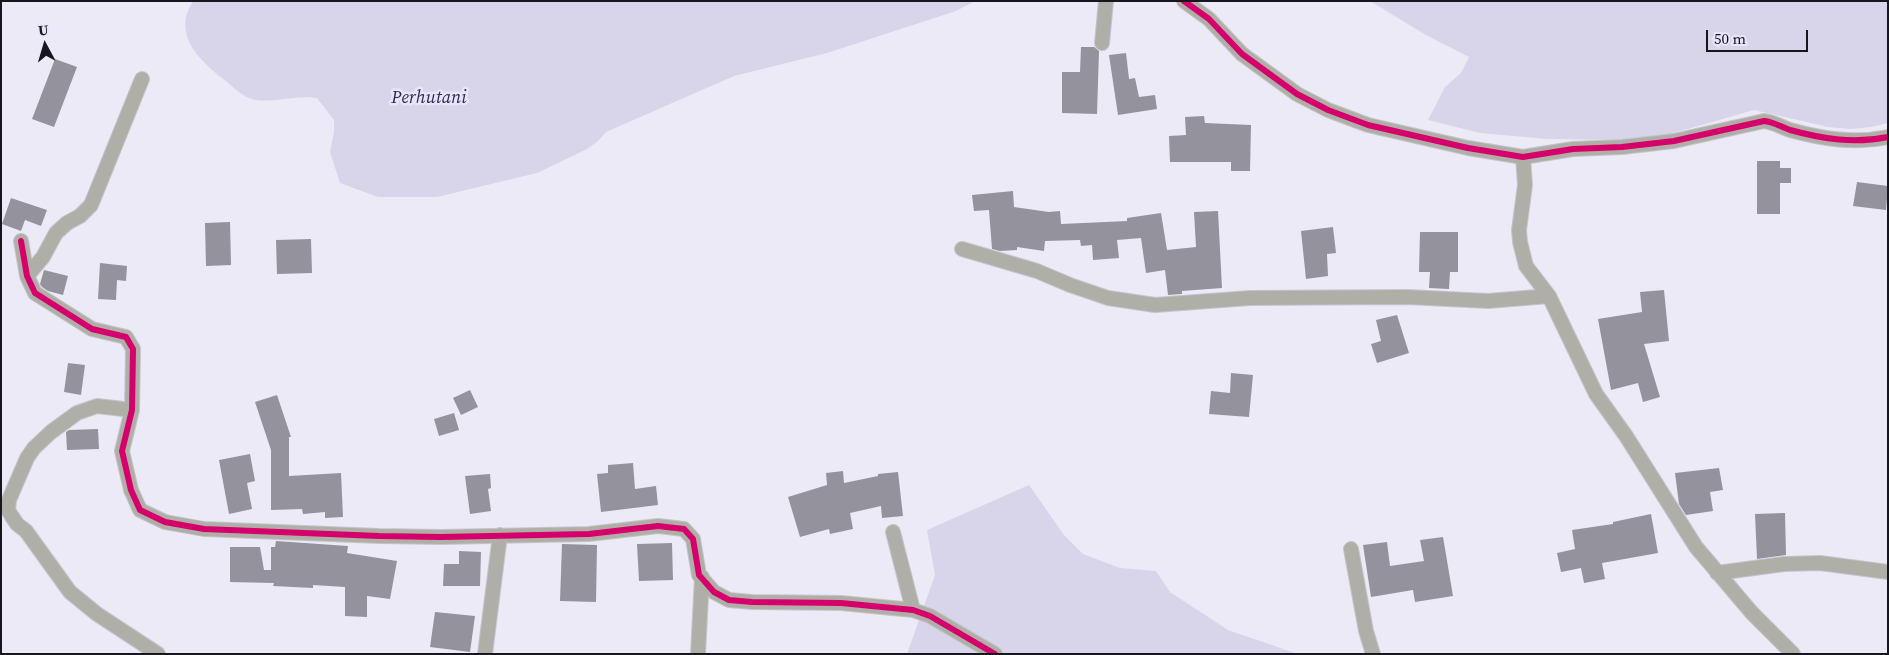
<!DOCTYPE html>
<style>
body{margin:0}
#map{position:relative;width:1889px;height:655px;overflow:hidden;background:#eceaf6;font-family:"Source Serif 4",serif}
canvas{display:block}
.frame{position:absolute;inset:0;border:2px solid #17161f;pointer-events:none}
.north{position:absolute;left:20px;top:20px;width:50px;height:50px;-webkit-text-stroke:4px #e8e5fb;paint-order:stroke;rotate:354deg;font-size:14px;font-weight:700;line-height:20px;text-align:center;color:#17161f}
.north::after{content:'';display:block;margin:auto;width:18px;height:22px;background:#17161f;clip-path:polygon(50% 0,100% 100%,50% 72%,0 100%)}
.scale{position:absolute;left:1706px;top:30px;width:102px;height:22px;box-sizing:border-box;border:2px solid #17161f;border-top:0;padding-left:6px;font-size:15px;line-height:18px;white-space:nowrap;color:#17161f;-webkit-text-stroke:4px #e8e5fb;paint-order:stroke}
</style>
<div id="map">
<canvas width="1889" height="655"></canvas>
<div class="frame"></div>
<div class="north">U</div>
<div class="scale">50 m</div>
</div>
<script>
const c = document.querySelector('canvas').getContext('2d');
c.lineJoin = 'round';
function paint(path, color) { c.fillStyle = color; c.fill(path, 'evenodd'); }
function trace(path, color, width, dash) { c.strokeStyle = color; c.lineWidth = width; c.lineCap = dash ? 'butt' : 'round'; c.setLineDash(dash || []); c.stroke(path); }
function label(font, color, halo, rows, align = 'center') {
  c.font = font + ' "Source Serif 4",serif'; c.lineWidth = 5; c.setLineDash([]); c.textBaseline = 'middle'; c.strokeStyle = halo; c.fillStyle = color; for (const [text, x, y, turn = 0] of rows) {
    c.save(); c.translate(x, y); c.rotate((+turn || 0) * Math.PI / 180); c.textAlign = isNaN(turn) ? turn : align; if (halo) c.strokeText(text, 0, 0); c.fillText(text, 0, 0); c.restore();
  }
}
const green = new Path2D(`
 M193,1H975L956,11L827,53L734,76L606,132L597,142L587,149L537,173L437,197H378L340,183L330,152L334,132V120L317,98C297,95 269,104 252,99C242,96 234,88 226,81C201,62 171,35 193,1Z
 M1370,1H1888V123L1871,127L1851,129L1828,127L1754,110L1670,134L1618,140L1547,139L1480,133L1428,120L1445,87L1461,73L1469,57L1426,35Z
 M1029,485L1064,535L1083,554L1120,568L1156,571L1170,592L1228,630L1298,654H907L935,575L927,530Z`);
const building = new Path2D(`
 M1081,47H1094L1099,51L1097,114L1062,113V72H1080Z
 M1126,53L1129,79L1135,78L1139,97L1155,95L1157,109L1118,115L1109,55Z
 M55,59L77,67L54,127L32,119Z
 M1204,116L1205,123L1251,125L1250,171H1231V162H1170L1169,136L1186,135L1185,117Z
 M1757,161H1780V168H1791V183H1780V214H1757Z
 M1857,182L1888,186L1886,210L1853,206Z
 M1013,191L1014,207L1049,212L1060,211L1061,224L1127,221V218L1161,213L1167,250L1196,247L1194,212L1218,211L1222,288L1182,291V294L1168,295L1165,270L1146,273L1141,238L1117,240L1119,258L1093,260L1092,245L1081,246L1080,240L1045,241L1044,251L1017,247V250L1000,251L992,249L989,210L974,211L972,195Z
 M11,198L47,210L41,226L25,220L21,231L2,224Z
 M230,222L231,265L206,266L205,223Z
 M1333,227L1336,253L1327,254L1328,276L1306,279L1301,231Z
 M1420,232H1458V272H1450L1449,289L1429,288L1430,272H1419Z
 M311,239L312,273L277,274L276,240Z
 M100,263L127,266L126,281L117,280L116,300L98,299Z
 M44,270L68,276L63,295L48,291L42,287L40,284Z
 M1664,290L1669,341L1644,344L1660,397L1643,402L1638,383L1611,390L1598,319L1642,312L1640,292Z
 M1397,315L1409,353L1377,363L1371,344L1381,341L1376,320Z
 M68,363L85,365L81,395L64,392Z
 M1231,373L1253,375L1249,417L1209,414L1211,391L1230,393Z
 M470,390L478,407L461,415L453,398Z
 M277,395L291,437H289V476L341,473L343,517L325,518V512L303,514L302,509L271,510V450L255,402Z
 M454,413L459,430L439,436L434,419Z
 M98,429L99,449L67,450L66,432L69,430Z
 M250,454L255,481L247,483L252,509L229,514L219,460Z
 M633,463L635,489L656,486L658,505L601,512L597,474L608,473V465Z
 M1719,468L1723,490L1710,492L1713,511L1686,515L1679,504L1675,473Z
 M843,471L844,483L878,476V474L898,472L903,516L882,518L881,506L850,513L853,529L830,534L829,529L800,537L788,497L827,485L826,473Z
 M490,474L491,488L488,489L491,511L470,514L465,476Z
 M1785,513L1786,555L1757,559L1755,514Z
 M1651,514L1658,553L1602,563L1605,579L1584,583L1581,568L1561,572L1557,553L1575,549L1572,530L1613,524V522Z
 M1443,537L1453,596L1415,602L1413,590L1371,597L1363,545L1387,542L1390,566L1424,561L1420,540Z
 M276,541L348,546L347,553L397,561L390,599L367,596V617L345,616V587L313,585V588L273,586L274,583L230,582V547H260L264,570H271V547H275Z
 M672,543L673,580L639,581L637,544Z
 M562,544L597,545L596,602L560,601Z
 M459,551L481,552L480,586H443L444,564H459Z
 M435,612L475,616L470,652L430,647Z`);
const street = new Path2D(`
 M1184,1L1209,19L1242,54L1297,94L1328,110L1368,125L1468,148L1523,157L1573,149L1622,147L1674,141L1764,121C1774,122 1781,127 1790,130C1823,139 1854,144 1888,137
 M1102,43L1106,1
 M1523,157L1525,185L1519,230L1520,242L1526,266L1549,296L1596,394L1626,436L1696,547L1752,613L1793,654
 M21,241L27,276L35,293L92,329L126,337L133,349L132,410L122,451L131,490L140,510L165,522L204,529L379,536L441,537L589,534L658,526L684,529L693,539L699,575L714,592L729,600L752,602L841,603L913,610L930,616L995,654
 M962,249L1037,271L1070,285L1108,298L1155,305L1250,298L1407,297L1488,301L1549,296
 M27,276L43,257L56,233L67,223L80,216L91,205L142,79
 M132,410L97,406L77,413L51,432L34,448L27,458L9,500L8,510L11,515L17,524L26,531L70,592L97,614L158,654
 M893,532L913,610
 M1351,549L1366,631L1373,654
 M1717,573L1784,564L1820,563L1888,572
 M485,654L500,535
 M698,654L702,577`);
const cycleway = new Path2D(`
 M1184,1L1209,19L1242,54L1297,94L1328,110L1368,125L1468,148L1523,157L1573,149L1622,147L1674,141L1764,121C1774,122 1781,127 1790,130C1823,139 1854,144 1888,137
 M21,241L27,276L35,293L92,329L126,337L133,349L132,410L122,451L131,490L140,510L165,522L204,529L379,536L441,537L589,534L658,526L684,529L693,539L699,575L714,592L729,600L752,602L841,603L913,610L930,616L995,654`);
const parkNames = [
 ["Perhutani",429,98]
];
paint(green, '#d8d5ea');
paint(building, '#94929d');
trace(street, '#c6c5ce', 16);
trace(street, '#b0afa7', 14);
trace(cycleway, '#d6006c', 6);
label('italic 18px', '#322856', '#e8e5fb', parkNames);
</script>
